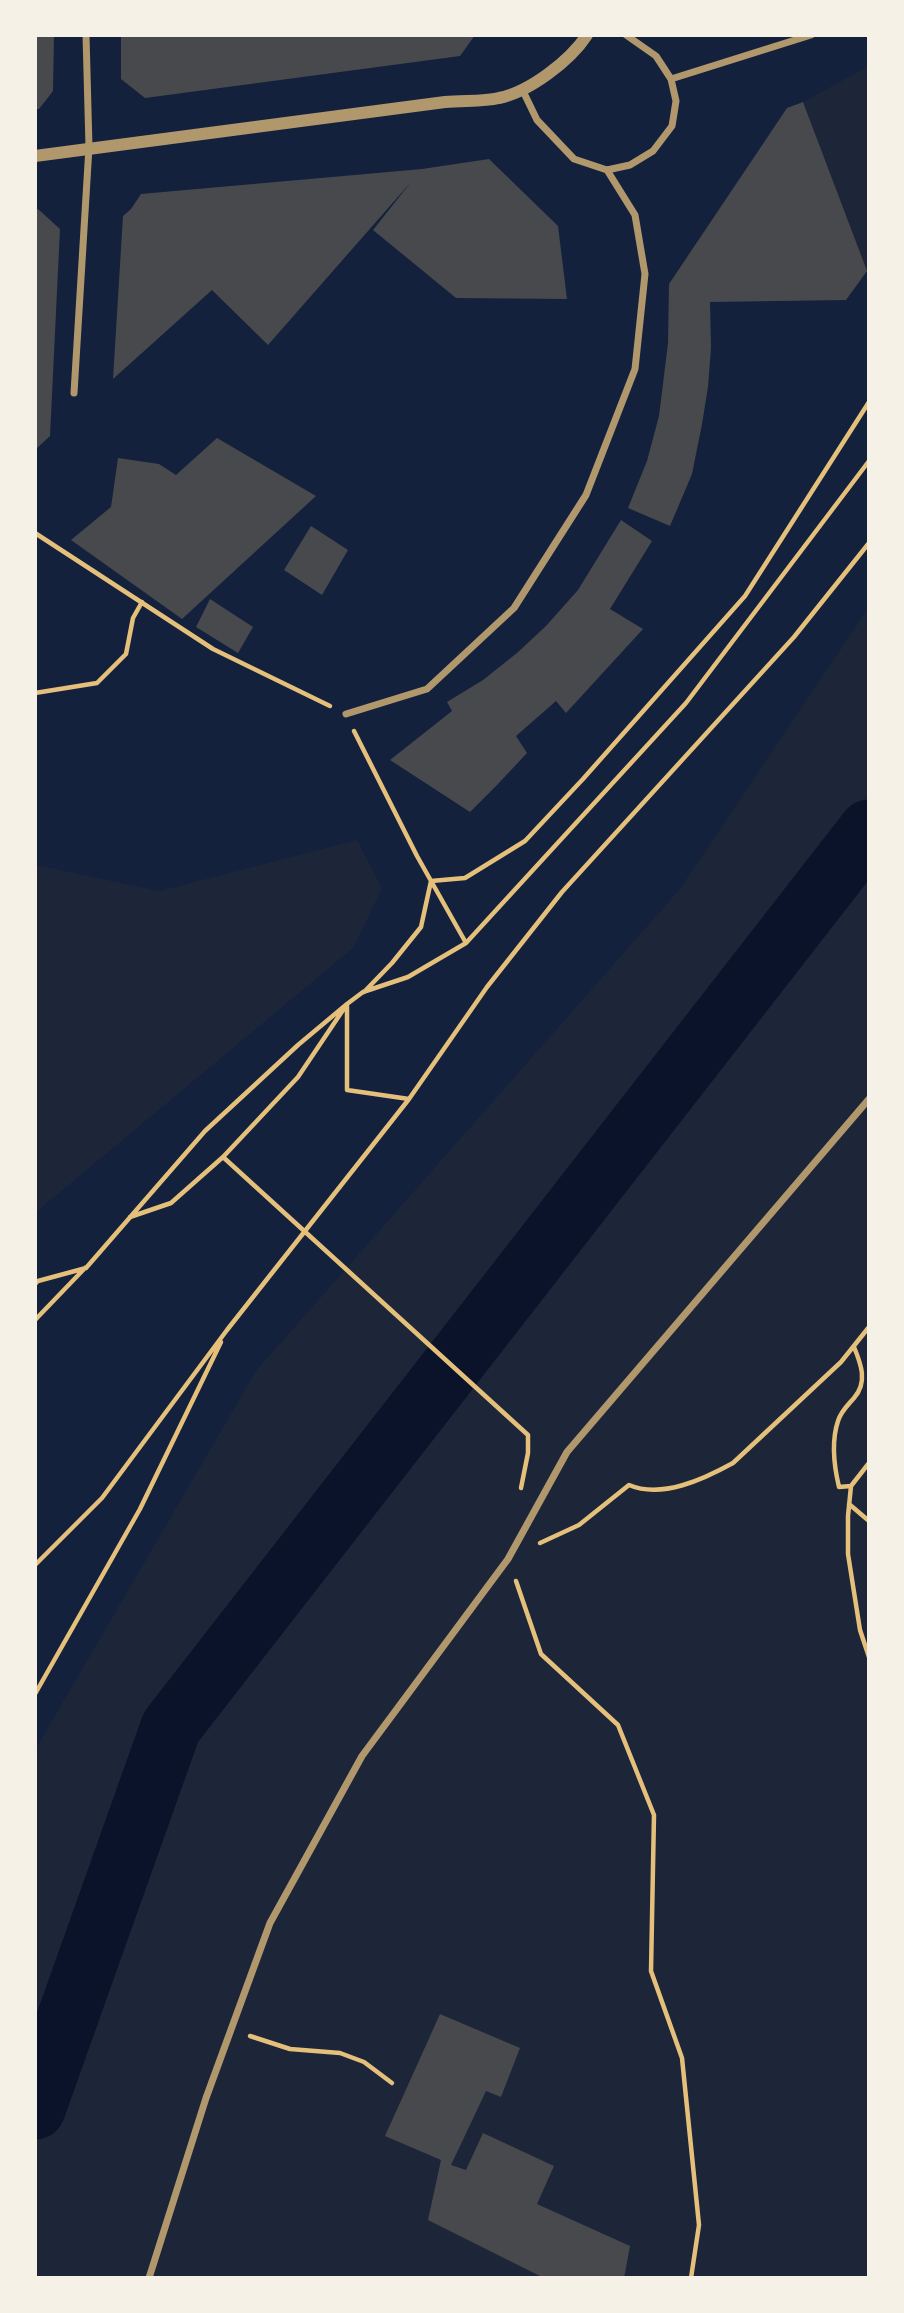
<!DOCTYPE html>
<style>
body{margin:0}
#map{position:relative;width:904px;height:2313px;overflow:hidden;background:#14213d;font-family:"Titillium Web",sans-serif}
canvas{display:block}
.frame{position:absolute;inset:0;border:37px solid #f6f1e7;pointer-events:none}
</style>
<div id="map">
<canvas width="904" height="2313"></canvas>
<div class="frame"></div>
</div>
<script>
const c = document.querySelector('canvas').getContext('2d');
c.lineJoin = 'round';
function paint(path, color) { c.fillStyle = color; c.fill(path, 'evenodd'); }
function trace(path, color, width, dash) { c.strokeStyle = color; c.lineWidth = width; c.lineCap = dash ? 'butt' : 'round'; c.setLineDash(dash || []); c.stroke(path); }
const green = new Path2D(`
 M869,66V279L803,102Z
 M869,607V2278H35V1750L256,1371L680,889Z
 M357,840L382,889L353,948L35,1213V865L160,891Z`);
const river = new Path2D(`
 M35,2109L171,1727L869,830`);
const building = new Path2D(`
 M35,35H54L53,91L39,109H35Z
 M121,35H475L460,56L145,98L121,79Z
 M803,102L867,271L846,300L710,302L711,348L708,387L702,424L692,474L670,526L628,508L647,461L659,416L668,343L669,284L787,108Z
 M489,159L558,226L567,299L456,298L373,230L411,182L268,345L212,290L113,379L123,216L131,209L141,194L422,169Z
 M38,209L60,229L50,436L35,450V210Z
 M217,438L316,496L182,619L71,540L111,507L118,458L159,464L176,475Z
 M621,520L652,541L610,609L643,629L566,713L556,701L516,736L527,753L497,785L470,812L390,760L452,711L447,702L483,680L517,653L546,626L578,590Z
 M311,526L348,550L322,595L284,570Z
 M210,599L253,627L238,653L196,627Z
 M440,2014L520,2048L501,2097L486,2091L451,2165L466,2170L483,2133L554,2166L537,2204L630,2246L624,2278H544L428,2220L441,2160L385,2136Z`);
const path = new Path2D(`
 M35,533L213,649L330,706
 M35,693L97,683L126,654L133,618L142,602
 M354,731L417,856L466,943
 M364,992L392,963L421,927L431,881L465,878L525,841L583,779L745,596L869,402
 M347,1005V1090L409,1099
 M223,1157L528,1435V1453L521,1488
 M130,1217L171,1203L223,1157L298,1077L343,1010
 M35,1284L38,1281L86,1268L205,1131L298,1045L347,1004L363,992L408,977L466,943L686,703L869,461
 M35,1320L85,1268
 M869,1463L851,1486L848,1516V1554L860,1630L869,1657
 M851,1486L839,1487C834,1466 831,1442 838,1421C841,1411 848,1405 854,1398C868,1382 861,1364 854,1347
 M849,1504L869,1521
 M540,1543L579,1525L629,1485C662,1499 704,1479 733,1463L841,1362L869,1327
 M35,1565L102,1498L227,1330L409,1099L487,987L562,892L794,637L869,543
 M516,1581L541,1654L618,1725L654,1815L651,1971L682,2058L699,2225L691,2278
 M35,1694L140,1509L221,1342
 M250,2036L290,2049L340,2053L364,2062L392,2083`);
const minor = new Path2D(`
 M671,79L811,35
 M523,91L537,120L574,159L607,170L630,165L653,151L672,126L676,101L671,79L656,56L626,35
 M74,393L89,147L86,35
 M346,714L427,689L514,608L586,495L635,369L645,274L635,215L607,170
 M149,2278L206,2098L270,1923L362,1756L508,1559L567,1452L869,1099`);
const tertiary = new Path2D(`
 M35,156L445,102C463,100 482,102 499,98C529,92 570,61 587,35`);
paint(green, '#1d2539');
trace(river, '#0b132b', 61);
paint(building, '#48494c');
trace(path, '#e5c07b', 4.5);
trace(minor, '#b1986c', 7);
trace(tertiary, '#b1986c', 12);
</script>
